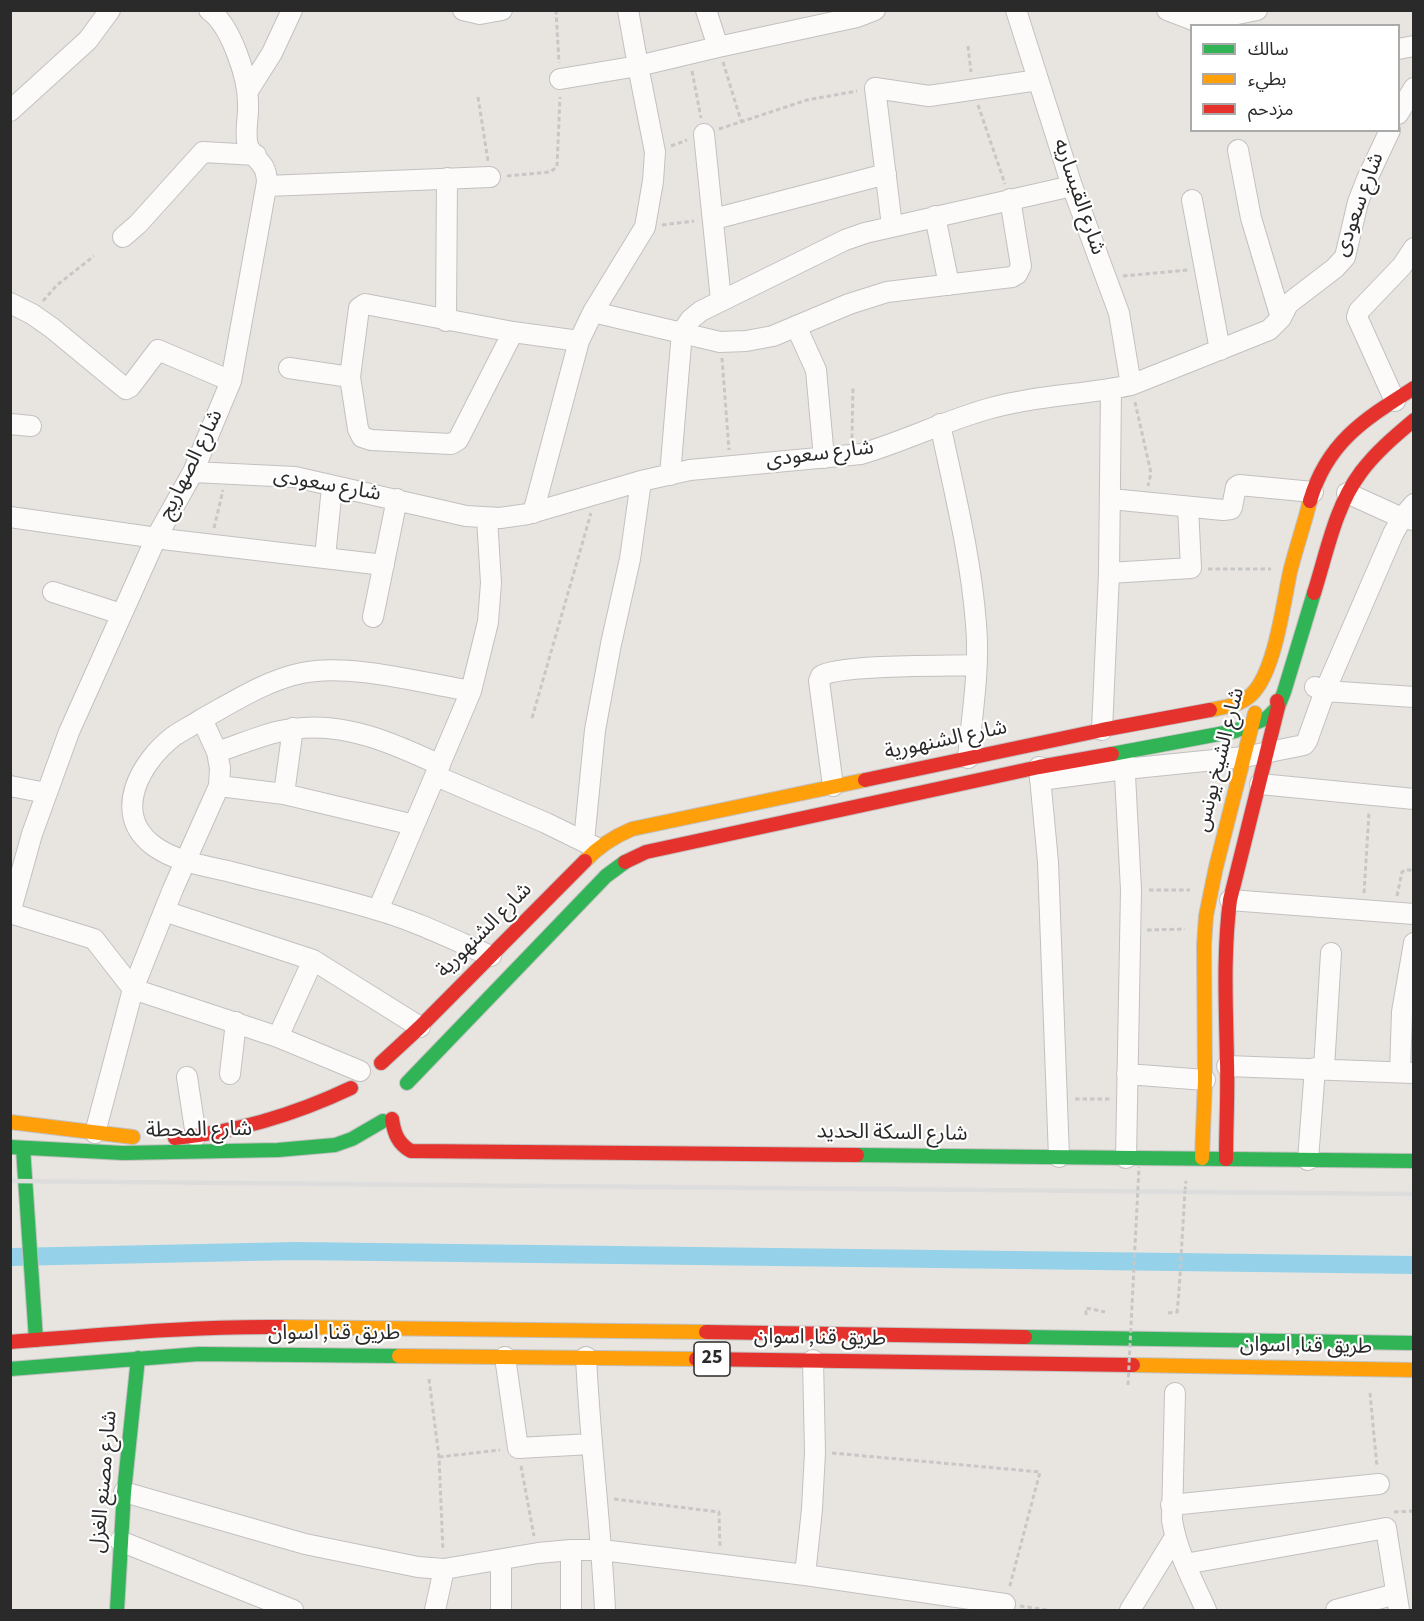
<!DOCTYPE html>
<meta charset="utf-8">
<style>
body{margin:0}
#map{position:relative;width:1424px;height:1621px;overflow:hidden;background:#e8e5e0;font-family:"Source Sans 3","Noto Sans Arabic",sans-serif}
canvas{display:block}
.frame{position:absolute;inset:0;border:12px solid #2a2a2a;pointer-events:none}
.legend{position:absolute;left:1190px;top:24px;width:210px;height:108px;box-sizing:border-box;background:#fff;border:2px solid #aaa;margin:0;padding:8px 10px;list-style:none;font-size:18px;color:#2a2a2a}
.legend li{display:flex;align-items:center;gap:12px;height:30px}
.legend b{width:30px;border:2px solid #aaa}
</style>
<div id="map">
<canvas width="1424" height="1621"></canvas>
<div class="frame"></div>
<ul class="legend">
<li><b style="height:8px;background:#30b455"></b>سالك</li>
<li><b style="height:8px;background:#ff9f0a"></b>بطيء</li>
<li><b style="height:8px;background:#e5322d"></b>مزدحم</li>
</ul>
</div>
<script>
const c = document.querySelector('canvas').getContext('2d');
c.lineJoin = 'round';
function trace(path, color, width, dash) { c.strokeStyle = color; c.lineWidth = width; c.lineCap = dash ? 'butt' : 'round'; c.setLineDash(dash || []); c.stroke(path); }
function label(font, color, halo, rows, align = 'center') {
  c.font = font + ' "Source Sans 3","Noto Sans Arabic",sans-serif'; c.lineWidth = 4.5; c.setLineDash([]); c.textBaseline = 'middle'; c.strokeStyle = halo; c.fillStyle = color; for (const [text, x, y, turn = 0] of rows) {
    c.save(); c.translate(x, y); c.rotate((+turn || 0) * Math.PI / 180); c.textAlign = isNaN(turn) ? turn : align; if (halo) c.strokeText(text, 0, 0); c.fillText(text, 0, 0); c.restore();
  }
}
const canal = new Path2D(`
 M10,1257L297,1251L1414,1265`);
const path = new Path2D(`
 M556,10L559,63
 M968,46L971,72
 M723,62L741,121
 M692,71L701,118
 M478,97L488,161
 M978,105L1005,184
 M719,129L807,100L857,91
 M671,146L687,140
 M507,176L550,172L557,167L560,97
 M662,225L694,221
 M1123,276L1188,270
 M43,301L57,285L94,256
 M722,358L729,450
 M1135,402L1151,473L1148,486
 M852,438L853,386
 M214,528L223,490
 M1208,569H1271
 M532,718L591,513
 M1149,890H1190
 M1364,893L1369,813
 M1397,896L1402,872L1405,870H1414
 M1147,930L1185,929
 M1075,1099H1110
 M1185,1191L1186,1181
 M1168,1313L1177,1312
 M1177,1313L1179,1291
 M1086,1315V1308L1105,1312
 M429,1379L439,1457L443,1551
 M1370,1393L1377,1467
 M832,1453L1040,1472L1009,1589
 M439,1457L500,1450
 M521,1466L534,1536
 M614,1499L719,1512L720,1549
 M1394,1512L1414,1511
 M1020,1606L1047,1610`);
const street = new Path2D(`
 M463,10L480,14L502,10
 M628,10L638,66L718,47L857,17L875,10
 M706,10L718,47
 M1016,10L1072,186L1119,313L1131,385
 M1167,10L1193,20L1203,21L1257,10
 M1398,49L1414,46
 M248,91L272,53L292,10
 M10,111L88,40L110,10
 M1398,114L1414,88
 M704,134L721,300
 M1238,150L1251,218L1281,318
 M267,186L490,177
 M1192,200L1220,350
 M935,216L949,285
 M714,219L886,174
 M892,226L875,88L929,96L1038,80
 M123,237L138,224L203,152L256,155
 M10,303L32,314L52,328L126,389L130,387L158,350L231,381
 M593,312L720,342L746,341L773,336L849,304L887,292L1012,277L1017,274L1021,266L1010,199
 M446,321L447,178
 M796,326L816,370L824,458
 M513,332L458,440L451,444L371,440L362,437L358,429L350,377L359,308L365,304L513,332L579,341
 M289,368L350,377
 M1395,401L1357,317L1359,311L1402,266L1414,248
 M10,424L31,426
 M940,424C954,490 971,557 976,624C980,668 972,714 968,758
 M193,472L295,477L466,516L500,518L528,514L641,481L690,470L861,454C905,441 947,420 991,408C1037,395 1085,395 1131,385L1269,330L1281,318L1288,304L1335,268L1345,257L1358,202L1367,179L1390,130
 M670,475L682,332L691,319L701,311L845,240L865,233L1072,186
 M1347,493L1402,518L1413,520
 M1111,499L1223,510L1231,509L1232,507L1236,487L1239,485L1313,492
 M533,513L579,341L593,312L645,227L653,181L655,152L638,66L560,79
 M10,517L171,540L384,565
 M325,557L332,487
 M1109,573L1191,568L1188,507
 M53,592L121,614
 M373,617L397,499
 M1315,687L1325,691L1414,697
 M202,719C233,702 267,680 302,673C350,663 422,683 471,691L488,622L491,583L487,518
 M1102,730L1109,573L1111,389
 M217,752C242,744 267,732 293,729C344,721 395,744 440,765
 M1124,756L1131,890L1126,1158
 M1039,767L1048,862L1059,1157
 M436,776L546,823L595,847
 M1040,780L1125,769L1244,757L1304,745L1307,741L1325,691L1393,534L1402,518L1414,504
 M1260,784L1414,799
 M10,786L46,793
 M219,786L284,794L414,825
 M833,786L819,681L821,676C839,664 947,666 976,665
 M284,794L293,728
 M584,841L595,730L611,644L630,559L641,481
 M1230,900L1414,914
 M378,910L471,691
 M164,911L313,960L420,1027
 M10,913L32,834L69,732L156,538L193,472L231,381L267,182C266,160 255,162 248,146C244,134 249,116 248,103C248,78 231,25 209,10
 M10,913L94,939L133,989L278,1037L360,1071
 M278,1037L313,960
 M1227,1066L1414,1073
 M1324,1068L1331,953
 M1400,1072L1402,1012L1414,943
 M230,1074L236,1022
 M1127,1074L1205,1080
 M187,1077L196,1136
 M95,1133L133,989L173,889L219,786L220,768L217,752L202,719C193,725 183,730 174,736C141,761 110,814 154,846C176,862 206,866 231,872C280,885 329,895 377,910C416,921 454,940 491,956
 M1308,1160L1315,1068
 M505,1357L518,1448L591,1444
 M586,1357C590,1442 601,1526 605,1610
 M1175,1393L1172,1520C1177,1552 1193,1581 1206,1610
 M124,1492L305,1544L418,1567L444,1569L538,1553L571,1550H602L805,1575L1005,1604
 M1171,1505L1379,1484
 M120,1541L293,1610
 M501,1560V1610
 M1185,1564L1386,1528L1399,1610
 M805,1575L812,1509L815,1452L813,1360
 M435,1610L444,1569
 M571,1610V1550
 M1130,1610L1175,1537
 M1336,1610L1396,1594`);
const fast = new Path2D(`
 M1112,754L1235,731L1267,718L1278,707L1284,692L1314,593
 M407,1083L606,876L625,862
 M10,1147L123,1153L278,1150L335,1145L352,1139L383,1121
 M23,1148L36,1340
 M857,1155L1414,1161
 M1025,1337L1414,1343
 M10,1369L199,1354L399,1356
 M117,1610L124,1492L138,1358`);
const slow = new Path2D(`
 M1210,710C1225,707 1241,705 1252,694C1275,671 1283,605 1290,572C1296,548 1304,525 1310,501
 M585,861C599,846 613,837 632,829L865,780
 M10,1122L133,1137
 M1202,1158L1205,1080L1204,945L1206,916L1216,867L1255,713
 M281,1327L706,1332
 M399,1356L696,1359
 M1133,1365L1414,1370`);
const jam = new Path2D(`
 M1310,501C1327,442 1365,419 1414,388
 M1314,593C1327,552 1335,507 1361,472C1376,452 1395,436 1414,420
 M865,780L1102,730L1210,710
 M625,862L646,852L1039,767L1112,754
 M381,1063L420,1027L585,861
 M392,1119C394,1133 398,1144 411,1151L857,1155
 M175,1138C238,1132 294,1115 351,1088
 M1226,1159C1226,1127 1228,1094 1227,1062C1226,1007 1223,954 1230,900L1278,707L1277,701
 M706,1332L1025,1337
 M10,1342C100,1335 191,1326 281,1327
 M696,1359L1133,1365`);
const rail = new Path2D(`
 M10,1181L1414,1194`);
const pathBridge = new Path2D(`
 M1179,1291L1185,1191
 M1128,1385L1139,1167`);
const shields = [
 [712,1359,36]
];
const shieldNames = [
 ["25",712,1359]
];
const streetNames = [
 ["شارع القيساريه",1078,197,71],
 ["شارع سعودى",1360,205,-70],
 ["شارع سعودى",820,455,-7],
 ["شارع الصهاريج",192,465,-64],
 ["شارع سعودى",327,486,10],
 ["شارع الشنهورية",946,741,-12],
 ["شارع الشيخ يونس",1221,760,-76],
 ["شارع الشنهورية",485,931,-45],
 ["شارع المحطة",199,1131,-1],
 ["شارع السكة الحديد",892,1134,1],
 ["طريق قنا, اسوان",334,1334],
 ["طريق قنا, اسوان",820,1339,1],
 ["طريق قنا, اسوان",1306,1347,1],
 ["شارع مصنع الغزل",105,1482,-85]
];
trace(canal, '#95d1e8', 18);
trace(street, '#c2c1c1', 22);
trace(fast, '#c2c1c1', 16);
trace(slow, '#c2c1c1', 16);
trace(jam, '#c2c1c1', 16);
trace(path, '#c8c7c7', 3, [4.5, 3]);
trace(street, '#fcfbfa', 20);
trace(fast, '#30b455', 14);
trace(slow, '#ff9f0a', 14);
trace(jam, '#e5322d', 14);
trace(rail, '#deddde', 4.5);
trace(pathBridge, '#c8c7c7', 3, [4.5, 3]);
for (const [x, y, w] of shields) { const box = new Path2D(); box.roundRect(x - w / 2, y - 17, w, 34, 4.5); c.fillStyle = '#fff'; c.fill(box); trace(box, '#2a2a2a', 1.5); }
label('bold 20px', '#2a2a2a', null, shieldNames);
label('21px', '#2a2a2a', '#fff', streetNames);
</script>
